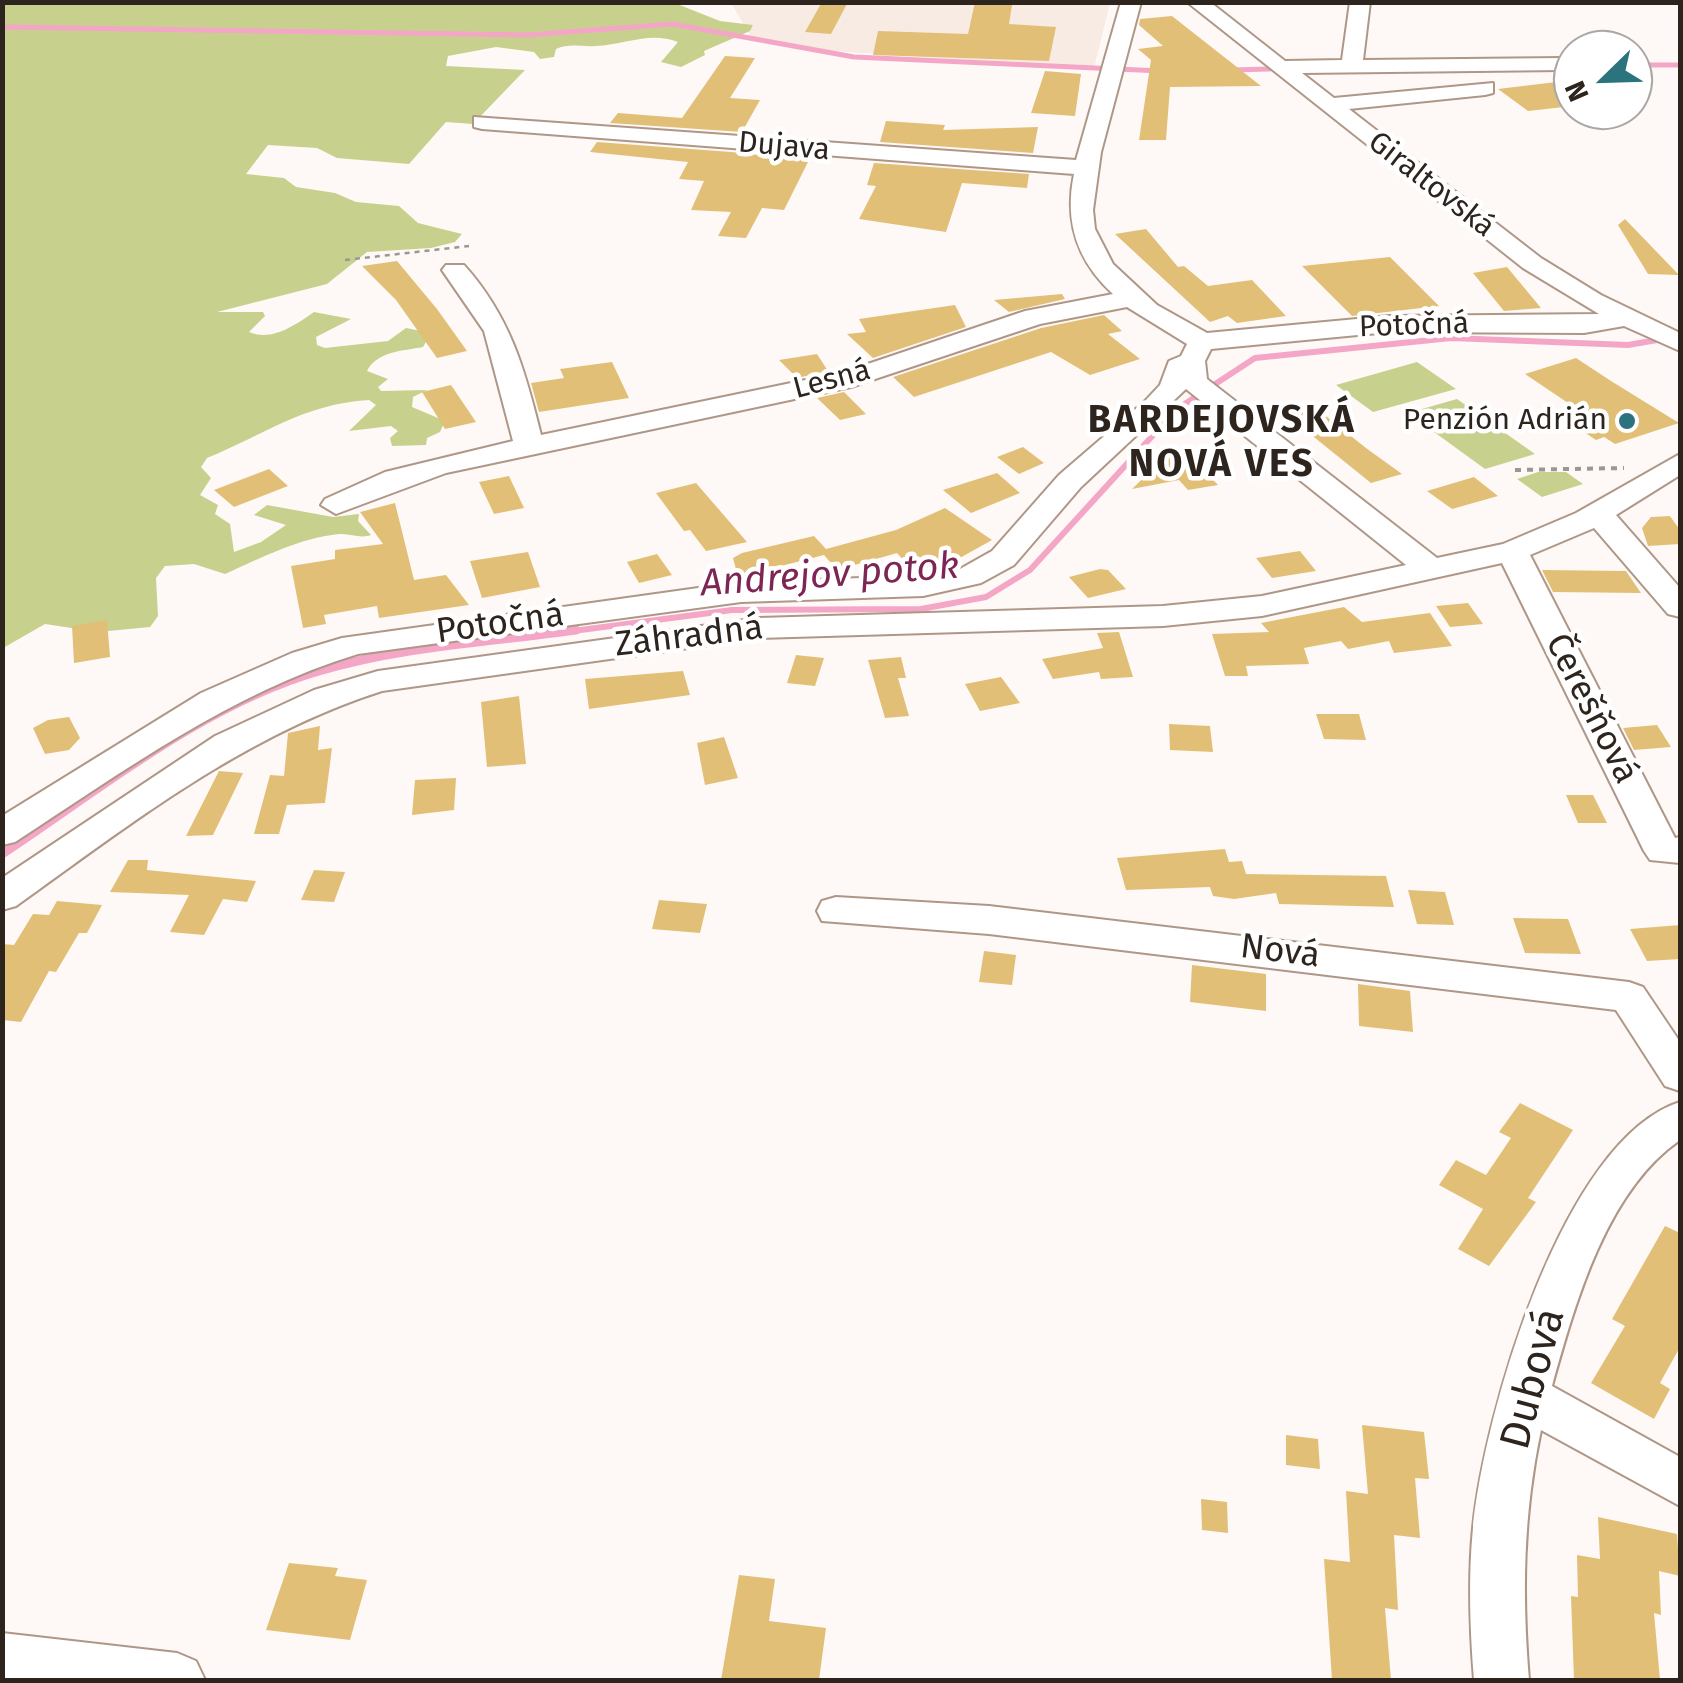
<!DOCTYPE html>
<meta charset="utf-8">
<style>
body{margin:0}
#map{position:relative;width:1683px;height:1683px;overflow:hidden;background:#fef9f6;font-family:"Fira Sans",sans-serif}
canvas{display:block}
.frame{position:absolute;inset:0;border:5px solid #2d241e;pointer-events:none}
.north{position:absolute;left:1553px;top:30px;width:100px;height:100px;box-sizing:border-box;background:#fff;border:2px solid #aba7a5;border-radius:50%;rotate:247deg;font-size:28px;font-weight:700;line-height:40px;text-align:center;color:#2d241e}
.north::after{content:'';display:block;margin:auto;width:35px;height:45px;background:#2b747d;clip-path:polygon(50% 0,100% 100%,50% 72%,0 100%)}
</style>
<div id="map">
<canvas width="1683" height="1683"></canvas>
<div class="frame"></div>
<div class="north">N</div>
</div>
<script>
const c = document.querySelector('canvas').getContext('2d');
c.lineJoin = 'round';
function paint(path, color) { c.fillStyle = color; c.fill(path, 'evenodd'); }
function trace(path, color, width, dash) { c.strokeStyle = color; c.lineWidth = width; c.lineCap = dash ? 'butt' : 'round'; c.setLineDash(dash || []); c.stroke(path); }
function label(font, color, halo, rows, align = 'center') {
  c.font = font + ' "Fira Sans",sans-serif'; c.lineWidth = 9; c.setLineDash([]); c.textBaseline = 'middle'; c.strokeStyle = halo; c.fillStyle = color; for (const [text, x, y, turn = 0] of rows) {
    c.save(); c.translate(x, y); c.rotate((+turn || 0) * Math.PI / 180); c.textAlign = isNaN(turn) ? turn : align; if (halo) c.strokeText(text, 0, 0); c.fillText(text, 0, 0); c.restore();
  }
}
const built = new Path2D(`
 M731,3H1110L1094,68L817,50L751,37Z`);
const green = new Path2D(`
 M672,2L720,21L753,25L750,31L704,51L705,55L681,67L661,62L678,42C649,31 625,45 596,46C582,47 569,43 556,49L554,57L540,59L534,52L496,47L448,56L446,66L525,70L473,124L446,122L409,164L337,158L317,148L268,145L246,174L284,178L296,187L335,193L356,202L399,206L418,223L462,234L455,242L431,248L367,252L327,284L217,312H263L265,316L249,332C272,342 295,325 314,312L351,319L316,337L317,345L325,348L388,341L406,328L431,333L423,347C403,351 377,351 367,371L388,379L378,387L381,391L427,390L413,397L412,407L445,421L440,432L427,438L426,445L392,446L390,438L398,431L391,426L349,431L376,405L369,400C303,404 266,434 207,458L201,467L211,478L200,495L218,505L215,514L230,524L234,552L261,542L286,525L254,515L267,505L333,517L359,514L358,521L371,535C359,539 351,533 339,534C299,538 261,558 225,574L194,564L165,566L156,578L158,616L150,627L98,632L45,624L3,648V3Z
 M1417,362L1456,389L1373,412L1336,385Z
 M1457,399L1535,454L1485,469L1408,413Z
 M1538,472H1566L1583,484L1542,497L1517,479Z`);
const streamFar2 = new Path2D(`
 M2,27L528,35L672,24L854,57L1161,71
 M1633,65H1680
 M1231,70L1270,69`);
const streamFar1 = new Path2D(`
 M558,633L732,610L921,609L986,597L1030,570L1177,409L1255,358L1451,338L1628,345L1680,336`);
const stream = new Path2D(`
 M2,854C102,788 202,705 319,671C402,646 490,642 576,630`);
const building = new Path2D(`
 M822,2H848L831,34L805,32Z
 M975,2L1012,5L1009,24L1056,27L1049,61L873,55L878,31L968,34Z
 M1172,16L1261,86L1170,87L1166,140H1139L1151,60L1138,49L1163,46L1139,25L1140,19Z
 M725,56L755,58L730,98L760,100L742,132L610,123L618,113L682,118Z
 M1045,71L1081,74L1075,116L1031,113Z
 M1573,80V106L1528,111L1498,89Z
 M886,121L945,125L943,130L1038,127L1033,153L880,142Z
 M597,142L731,152L809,160L784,210L762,208L746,238L718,236L731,212L691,210L704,181L679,179L688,162L590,152Z
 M874,163L1029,174L1027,188L962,183L946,232L859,219L876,186L867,185Z
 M1625,219L1679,275L1648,274L1618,225Z
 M1146,229L1178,267L1184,266L1208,286L1252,280L1286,316L1237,323L1228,316L1210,322L1115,234Z
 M1390,257L1439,306L1352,316L1302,266Z
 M397,261L437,309L467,351L437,358L396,300L362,266Z
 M1507,267L1541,308L1504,311L1473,273Z
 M1062,294L1065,299L1009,312L994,300Z
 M955,305L966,327L873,358L847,334L866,332L859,319Z
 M1104,315L1122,331L1108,334L1140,359L1090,375L1051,352L914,397L893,377L1041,328Z
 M817,354L828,371L797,378L779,360Z
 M1576,358L1611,381L1679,423L1615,444L1604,437L1596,440L1555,413L1574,407L1525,374Z
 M612,362L629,398L539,412L531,383L564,378L560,369Z
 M451,385L476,422L445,429L422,392Z
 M844,392L866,414L840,420L817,398Z
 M1312,405L1366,448L1402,474L1371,483L1284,413Z
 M1023,447L1044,463L1019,474L997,457Z
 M1173,449L1188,454L1218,485L1188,490L1179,480L1132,489Z
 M269,469L288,486L234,507L214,490Z
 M997,473L1020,493L971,513L943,490Z
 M509,476L524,508L494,514L479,482Z
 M1474,477L1498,496L1452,509L1427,491Z
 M696,483L747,542L706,551L690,530L684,531L656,493Z
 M395,503L414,580L446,575L469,605L379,618L377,606L324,615L326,624L303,628L291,566L335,559V550L383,544L360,512Z
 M945,508L992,540L958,559L914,572L897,553L837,570L824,555L738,577L733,558L742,553L814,536L826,549L896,530Z
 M1670,516L1680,530V544L1648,546L1642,528L1651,517Z
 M1300,551L1316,571L1272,578L1256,558Z
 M528,552L540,587L482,598L470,561Z
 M657,554L672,575L639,583L627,562Z
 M1100,569L1108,570L1126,589L1088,598L1069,577Z
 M1542,570L1626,571L1641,593L1553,592Z
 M1468,603L1483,624L1450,627L1436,606Z
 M1344,607L1362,622L1430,613L1452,646L1394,653L1389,641L1348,649L1341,641L1304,648L1309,664L1246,666L1248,676H1225L1212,634L1269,632L1261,623Z
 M107,620L110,657L74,663L72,626Z
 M1119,632L1133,677L1101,679L1099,672L1053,679L1042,659L1103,648L1097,633Z
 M796,655L824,658L815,686L787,683Z
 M901,657L906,678H898L909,716L885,718L868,660Z
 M683,671L690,695L589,709L585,679Z
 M1001,677L1020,703L980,711L965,684Z
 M519,696L526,764L487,767L481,702Z
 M1316,714H1359L1366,740L1324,739Z
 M69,717L80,738L69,750L45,754L33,728L48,720Z
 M1169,724L1210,726L1213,752L1170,750Z
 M1657,725L1671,747L1634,750L1623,728Z
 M320,726L318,750L332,748L325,803L287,805L279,834H254L270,775L284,776L288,733Z
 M724,737L738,778L705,785L697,743Z
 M219,771L243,773L213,835L186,836Z
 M456,778L454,810L412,815L415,780Z
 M1566,795H1593L1607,823H1578Z
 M1225,849L1229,862L1242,861L1246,874L1386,876L1394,907L1279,904L1276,893L1234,899L1213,896L1210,887L1126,890L1117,858Z
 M128,860H148L147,870L256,881L247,902L223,899L204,935L170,932L189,895L110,892Z
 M314,870L345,872L334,902L301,900Z
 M1408,890L1445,892L1454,925L1417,924Z
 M659,900L707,904L700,933L652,929Z
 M57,901L102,905L87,933H79L56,972L49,971L21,1022L2,1020V944L14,945L33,914L49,915Z
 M1513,918L1568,919L1581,954L1525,953Z
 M1680,925V959L1647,961L1630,929Z
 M984,951L1016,955L1012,985L979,982Z
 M1192,965L1266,974V1011L1190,1002Z
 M1358,984L1410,991L1413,1032L1359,1026Z
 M1520,1103L1573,1130L1528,1198L1536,1202L1489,1266L1458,1249L1483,1209L1439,1185L1456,1160L1486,1175L1511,1138L1499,1132Z
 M1665,1226L1680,1233V1347L1660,1383L1670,1389L1654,1419L1591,1383L1625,1326L1612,1319Z
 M1362,1425L1424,1432L1429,1479L1415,1478L1420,1538L1394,1535L1398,1610L1385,1608L1391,1680H1332L1324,1559L1350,1562L1346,1491L1368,1494Z
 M1286,1435L1318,1439L1320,1469L1286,1465Z
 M1201,1499L1227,1502L1228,1533L1202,1530Z
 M1598,1517L1677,1534L1680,1576L1659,1571L1661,1615L1654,1613L1660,1680H1574L1571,1596L1578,1597L1577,1555L1600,1559Z
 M289,1563L338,1568L335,1576L367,1580L350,1640L266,1630Z
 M739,1575L775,1579L769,1621L826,1628L819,1680H721Z`);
const pathFar1 = new Path2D(`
 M345,260L469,246`);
const path = new Path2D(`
 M1515,470L1624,468`);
const minor = new Path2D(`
 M1121,2H1141L1101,152L1093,210L1095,229L1113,264L1157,305L1207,333L1389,316L1599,314L1523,268L1187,2H1210L1285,61L1342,60L1350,2H1370L1363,60L1563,58L1573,63L1563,70L1302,73L1334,98L1493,83V93L1485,95L1349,109L1541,258L1601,295L1680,333V351L1624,326L1584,333L1389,332L1211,349L1205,361L1207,379L1437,558L1503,544L1576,513L1680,454V475L1616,515L1680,588V617L1668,614L1594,528L1530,555L1675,838L1680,837V863L1650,860L1644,851L1502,563L1262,616L1163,626L759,638L382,691C244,735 132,823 16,906L2,910V878L215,736L314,690L378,671L759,618L1163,606L1262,596L1406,565L1186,389L1081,487L1014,565L981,583L923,596L741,602L358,654C230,693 126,770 15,842L2,845V816L201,693L292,653L342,638L741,582L923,576L960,569L992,551L1059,475L1145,401L1160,385L1169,361L1181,356L1187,344L1127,307L1040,324L851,387L446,473L336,514L321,505L325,499L385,472L513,441L484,331L442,270L446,265H464C510,316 525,370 541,435L844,372L1025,311L1113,294C1077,261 1064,222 1074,174L482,129L474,127V117L1076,160Z
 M836,897L989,906L1629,982L1643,987L1680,1042V1091L1665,1086L1616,1010L989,934L822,921L817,911L822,901Z
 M1680,1102V1140C1606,1191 1575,1304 1552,1386L1680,1457V1506L1541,1430C1523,1515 1522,1594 1529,1680H1474C1470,1630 1468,1578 1473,1528C1484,1416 1562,1140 1680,1102Z
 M2,1633L177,1653L196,1661L205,1680H2Z`);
const markers = [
 [1627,421,10,"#2b747d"]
];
const farStreetnames = [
 ["Dujava",784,147,5],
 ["Giraltovská",1431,185,38],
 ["Potočná",1414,326,-2],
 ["Lesná",832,380,-15]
];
const farPoinames = [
 ["Penzión Adrián",1607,421]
];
const streetNames = [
 ["Potočná",500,624,-8],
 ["Záhradná",689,637,-7],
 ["Čerešňová",1591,709,63],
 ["Nová",1280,952,7]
];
const farDistrictnames = [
 ["BARDEJOVSKÁ",1222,421],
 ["NOVÁ VES",1222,465]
];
const waterNames = [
 ["Andrejov potok",830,576,-4]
];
const nearStreetnames = [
 ["Dubová",1534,1379,-75]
];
paint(built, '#f8ebe3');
paint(green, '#c7d18d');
trace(streamFar2, '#f4a6c7', 5);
trace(streamFar1, '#f4a6c7', 6);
trace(stream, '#f4a6c7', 9);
paint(building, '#e2bf76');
trace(minor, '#af9788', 4);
trace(pathFar1, '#9d9692', 2.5, [5, 5]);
trace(path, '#9d9692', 4, [6, 6]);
paint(minor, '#fff');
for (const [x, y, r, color] of markers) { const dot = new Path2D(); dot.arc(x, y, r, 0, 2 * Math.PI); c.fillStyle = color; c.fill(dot); trace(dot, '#fff', 4); }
label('30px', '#2d241e', '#fff', farStreetnames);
label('30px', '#2d241e', '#fff', farPoinames, 'right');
label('35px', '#2d241e', '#fff', streetNames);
c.letterSpacing = '2.5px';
label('bold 38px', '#2d241e', '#fff', farDistrictnames);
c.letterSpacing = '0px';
label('italic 38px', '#7e2653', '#fff', waterNames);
label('42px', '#2d241e', '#fff', nearStreetnames);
</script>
